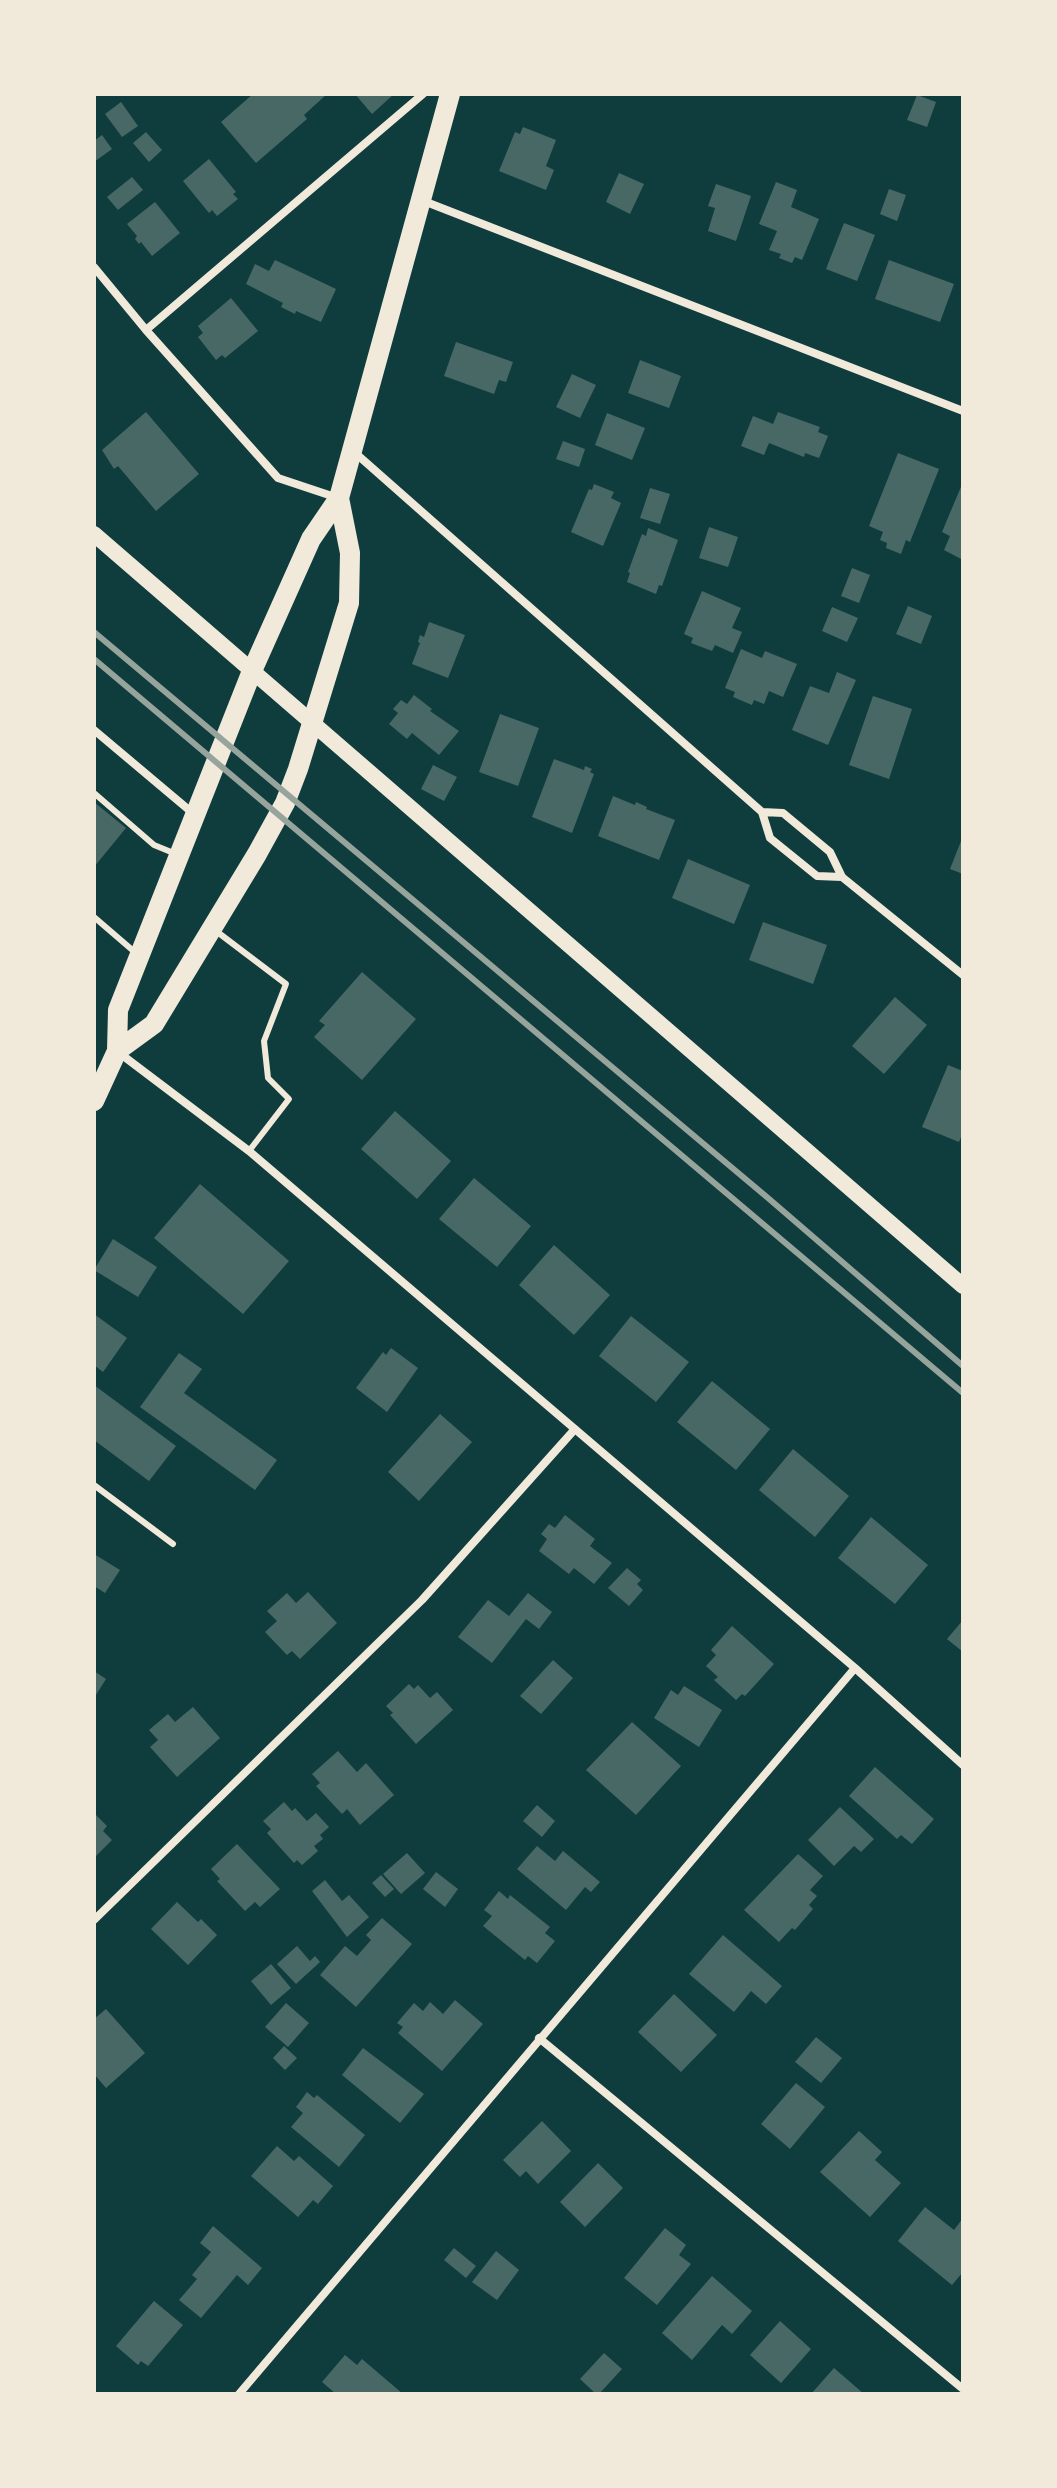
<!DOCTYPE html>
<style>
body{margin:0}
#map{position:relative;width:1057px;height:2488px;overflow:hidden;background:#0f3d3e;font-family:Montserrat,sans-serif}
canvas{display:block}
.frame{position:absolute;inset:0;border:96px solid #f1e9da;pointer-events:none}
</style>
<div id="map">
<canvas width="1057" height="2488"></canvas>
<div class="frame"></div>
</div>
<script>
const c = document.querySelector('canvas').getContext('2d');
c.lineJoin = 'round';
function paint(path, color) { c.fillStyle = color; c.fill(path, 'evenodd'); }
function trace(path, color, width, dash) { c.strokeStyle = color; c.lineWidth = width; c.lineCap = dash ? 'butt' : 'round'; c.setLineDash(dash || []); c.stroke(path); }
const building = new Path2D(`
 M253,94H327L304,115L307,119L256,163L221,122Z
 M355,94H394L372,114Z
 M917,95L936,102L927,127L907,120Z
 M121,102L138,126L122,137L105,114Z
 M523,127L556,140L546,166L554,170L546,190L499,171L515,132L520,134Z
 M146,132L162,150L149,162L133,143Z
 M102,135L112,149L94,162V141Z
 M209,159L236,192L233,194L238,199L217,216L212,210L209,213L183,181Z
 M619,173L644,184L630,214L606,202Z
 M132,177L143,190L118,210L107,197Z
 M776,182L797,190L791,207L819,219L802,260L795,257L792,263L779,258L781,254L769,250L777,231L759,224Z
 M716,184L751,196L736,241L708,231L715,208L708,206Z
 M889,189L906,195L897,221L880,214Z
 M155,202L180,233L152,256L141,242L139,244L135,239L137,236L127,224Z
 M844,223L875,235L857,281L826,269Z
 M275,260L336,289L321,322L296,311L295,314L281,307L283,303L246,284L255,264L269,271Z
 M889,260L954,284L940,322L875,299Z
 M231,298L258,331L225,358L222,355L216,360L198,337L203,333L198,326Z
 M456,342L513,362L506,382L499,380L494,394L444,376Z
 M640,360L681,376L669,408L628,393Z
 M572,374L596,385L580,418L556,407Z
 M146,412L199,474L156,511L118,466L114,469L102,450Z
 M778,412L820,427L818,432L828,436L819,458L805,453L804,457L769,443L764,455L741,446L753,416L773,424Z
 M607,413L645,428L632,460L595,445Z
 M563,441L585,449L579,467L556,459Z
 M898,453L939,469L910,542L906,540L901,554L886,548L887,543L880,540L883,532L869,526Z
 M963,482V560L944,550L950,536L942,532Z
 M594,484L614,492L611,498L621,503L603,546L571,532L589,489L592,490Z
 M650,488L670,494L660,524L640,518Z
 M709,527L738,537L728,567L699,558Z
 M648,528L678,540L662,586L659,585L656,594L627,582L630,573L628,572L642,534L646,536Z
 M852,568L870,575L859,603L841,596Z
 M702,591L741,608L732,628L742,632L733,653L715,645L712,651L691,643L693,638L684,634Z
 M908,606L932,616L921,644L896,634Z
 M832,607L858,618L847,642L822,631Z
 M429,622L465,635L448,678L412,664L420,643L418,642L420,635L424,637Z
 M741,649L762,658L765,651L797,664L783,697L769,691L764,704L754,700L752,705L733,697L735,692L725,688Z
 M837,672L856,680L828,745L792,730L810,686L829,693Z
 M414,695L432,709L430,711L459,731L439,755L412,733L407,739L389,724L398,713L393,709L401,700L407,704Z
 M873,696L912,709L889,779L849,765Z
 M500,714L539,728L518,786L479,772Z
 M554,759L584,770L585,766L592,769L590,772L594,774L572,833L532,817Z
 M433,765L457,777L444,801L421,789Z
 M613,796L635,805L636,802L647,807L646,809L675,820L659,860L598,836Z
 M94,802L126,828L94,867Z
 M963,836V874L950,869Z
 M688,859L750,885L734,924L672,898Z
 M763,922L827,945L813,984L749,960Z
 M362,972L416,1019L362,1080L314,1037L325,1025L319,1021Z
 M895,997L927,1025L884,1074L852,1046Z
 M948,1065L963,1071V1132L959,1142L922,1127Z
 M395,1111L451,1161L417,1199L361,1149Z
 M474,1178L531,1226L497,1267L439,1219Z
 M200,1184L289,1261L243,1314L154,1238Z
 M113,1239L157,1267L138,1297L94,1270Z
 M554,1245L610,1295L574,1335L519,1285Z
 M94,1314L127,1338L103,1372L94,1365Z
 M631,1316L689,1362L656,1402L599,1356Z
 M391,1348L418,1368L387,1412L356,1388L383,1352L386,1355Z
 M179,1353L202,1369L184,1393L277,1460L255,1490L140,1407Z
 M712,1381L770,1429L736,1470L677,1422Z
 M94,1385L176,1446L149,1481L94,1440Z
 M440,1414L472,1442L419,1501L388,1472Z
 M793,1449L849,1496L815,1537L759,1490Z
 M565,1515L595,1539L590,1546L612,1563L594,1584L574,1568L569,1574L539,1551L547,1539L541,1534L549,1524L555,1528Z
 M871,1517L928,1565L895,1604L838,1558Z
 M94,1554L120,1570L105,1593L94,1586Z
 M627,1568L641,1580L637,1584L643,1590L629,1606L608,1588Z
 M308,1592L337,1623L300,1659L292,1651L287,1655L265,1632L277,1621L267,1611L287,1593L296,1603Z
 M528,1593L552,1612L539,1629L526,1619L492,1663L458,1637L488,1600L509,1616Z
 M963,1620V1652L947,1639Z
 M732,1626L774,1664L745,1696L742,1694L736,1700L714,1680L718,1677L706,1666L716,1655L711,1650Z
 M553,1660L573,1678L541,1714L520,1696Z
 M94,1671L106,1679L94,1698Z
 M409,1684L414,1689L418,1685L430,1698L437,1692L453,1710L416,1744L390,1715L393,1713L386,1706Z
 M684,1686L722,1710L699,1747L654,1718L671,1690L678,1695Z
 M193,1707L220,1738L177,1777L150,1747L158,1740L149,1730L168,1714L175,1722Z
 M632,1722L681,1766L636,1815L586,1770Z
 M338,1751L357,1772L366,1763L394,1795L360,1825L347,1809L342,1814L316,1786L320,1783L312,1774Z
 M875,1767L934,1819L912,1844L901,1835L897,1839L849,1796Z
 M284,1802L292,1811L295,1808L307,1821L316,1813L329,1827L320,1835L323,1839L314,1846L318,1851L302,1865L297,1860L294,1863L267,1833L271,1829L263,1821Z
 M537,1805L555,1821L542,1837L523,1821Z
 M840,1807L874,1839L861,1852L854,1846L834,1866L808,1840Z
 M94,1813L107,1826L103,1831L112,1840L94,1858Z
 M237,1844L280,1889L260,1907L255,1902L245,1911L217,1881L220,1879L211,1869Z
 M537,1846L555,1861L563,1851L600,1882L591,1892L585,1887L566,1910L517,1869Z
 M407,1853L425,1873L401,1894L383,1874Z
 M798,1854L823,1876L810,1890L817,1896L809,1905L813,1909L795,1930L792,1928L779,1942L744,1910Z
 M436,1872L458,1889L445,1907L423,1889Z
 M381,1875L394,1889L385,1897L372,1883Z
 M325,1880L342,1901L349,1895L369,1917L347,1937L312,1891Z
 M499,1891L508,1899L510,1895L550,1927L545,1933L555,1941L537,1963L528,1956L525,1960L483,1926L492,1916L484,1910Z
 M177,1902L198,1922L201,1919L217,1935L188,1965L151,1929Z
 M382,1918L412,1944L356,2007L320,1975L345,1946L357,1956L371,1940L366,1935Z
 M723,1935L782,1986L766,2004L751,1991L734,2012L689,1974Z
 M297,1946L310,1961L315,1956L320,1962L296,1984L277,1964Z
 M271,1964L291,1988L271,2005L251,1981Z
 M674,1994L717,2035L681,2072L638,2032Z
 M455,2000L483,2024L442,2071L398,2033L403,2027L397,2023L414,2003L423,2011L430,2002L443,2014Z
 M286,2003L309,2023L288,2047L265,2027Z
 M106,2009L145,2053L106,2088L94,2074V2019Z
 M816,2037L842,2058L821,2083L795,2062Z
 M284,2046L297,2058L285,2070L273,2058Z
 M363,2048L424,2094L400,2123L342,2075Z
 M796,2083L825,2107L790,2149L761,2124Z
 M307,2092L314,2098L317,2095L365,2135L339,2167L291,2127L303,2113L296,2107Z
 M542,2121L571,2151L538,2184L526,2171L520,2177L503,2160Z
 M859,2131L882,2152L875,2160L901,2183L870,2217L820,2172Z
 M277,2146L294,2161L299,2156L333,2186L318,2204L313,2200L298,2217L251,2176Z
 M598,2163L623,2188L585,2227L560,2202Z
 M925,2207L954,2230L963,2218V2272L952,2285L898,2241Z
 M213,2226L262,2268L248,2285L237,2275L201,2318L179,2300L197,2279L192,2275L211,2252L200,2243Z
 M665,2228L686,2245L679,2255L691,2264L657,2305L624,2278Z
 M454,2248L476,2266L466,2278L444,2260Z
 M496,2251L519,2270L497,2300L472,2282Z
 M712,2276L752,2311L732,2334L722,2325L692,2360L662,2333Z
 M154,2301L183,2325L148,2366L141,2361L138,2365L116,2346Z
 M780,2321L811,2349L781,2383L750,2355Z
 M604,2353L622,2369L599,2394H596L580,2379Z
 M345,2355L357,2365L362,2359L403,2394H336L322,2382Z
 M834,2368L864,2394H811Z`);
const service = new Path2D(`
 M94,793L154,845L176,854
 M94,917L137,954
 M216,931L286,984L264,1041L268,1078L289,1099L249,1151
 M94,1485L173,1544`);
const minor = new Path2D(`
 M421,200L963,411
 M94,267L146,330L278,478L338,498
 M146,330L423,94
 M353,451L762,812L770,838L817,876L842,877
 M94,730L195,815
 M762,812L783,813L830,852L842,877L963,975
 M118,1052L249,1151L855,1668L963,1765
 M94,1920L422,1600L575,1429
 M539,2038L963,2389
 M239,2394L855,1668`);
const secondary = new Path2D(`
 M94,534L963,1286`);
const primary = new Path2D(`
 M117,1051L154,1024L257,854L285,803L298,769L349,603L350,553L339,498
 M94,1101L117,1051L118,1010L252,671L311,539L339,498L450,94`);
const rail = new Path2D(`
 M94,632L768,1198L963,1366
 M94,659L963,1393`);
paint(building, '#486865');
trace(service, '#f1e9da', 6);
trace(minor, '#f1e9da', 8);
trace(secondary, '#f1e9da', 16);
trace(primary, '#f1e9da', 20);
trace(rail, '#97a49c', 6);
</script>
